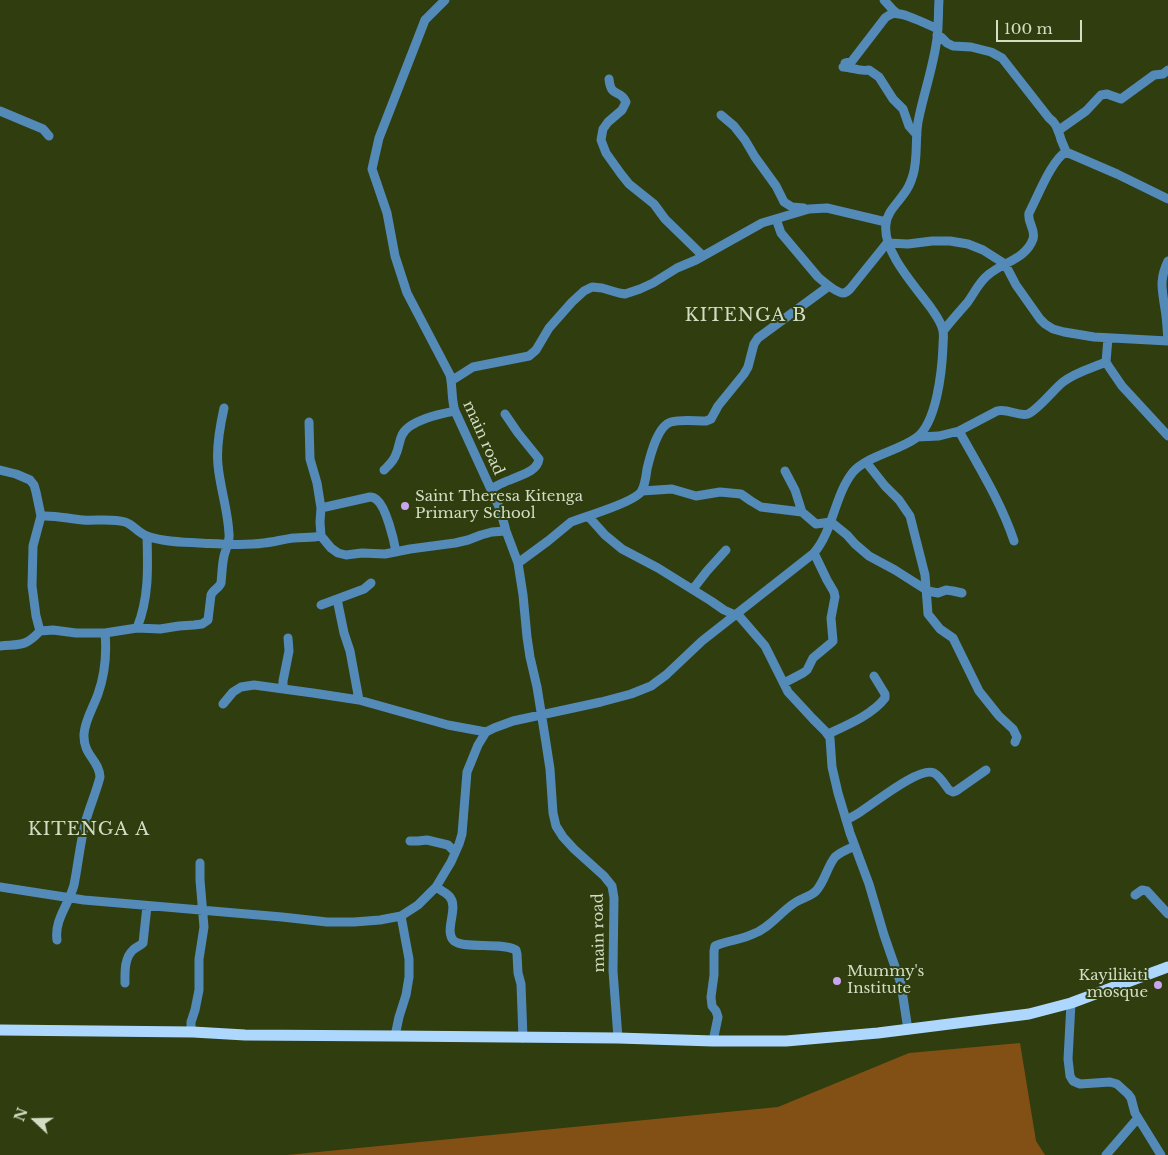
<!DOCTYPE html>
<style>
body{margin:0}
#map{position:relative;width:1168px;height:1155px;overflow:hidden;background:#2f3d0f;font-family:"Libre Baskerville",serif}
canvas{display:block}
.north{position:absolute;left:10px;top:1095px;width:50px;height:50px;-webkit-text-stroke:4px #2f3d0f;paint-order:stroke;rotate:291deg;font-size:14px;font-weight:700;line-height:20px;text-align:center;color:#d3ddc4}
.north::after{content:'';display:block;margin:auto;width:18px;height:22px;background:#d3ddc4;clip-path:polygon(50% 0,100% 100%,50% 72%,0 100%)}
.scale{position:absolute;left:996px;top:20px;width:86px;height:22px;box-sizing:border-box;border:2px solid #d3ddc4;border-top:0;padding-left:6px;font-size:15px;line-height:18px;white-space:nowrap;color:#d3ddc4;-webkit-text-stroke:4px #2f3d0f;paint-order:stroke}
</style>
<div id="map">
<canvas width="1168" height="1155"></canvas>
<div class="north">N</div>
<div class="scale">100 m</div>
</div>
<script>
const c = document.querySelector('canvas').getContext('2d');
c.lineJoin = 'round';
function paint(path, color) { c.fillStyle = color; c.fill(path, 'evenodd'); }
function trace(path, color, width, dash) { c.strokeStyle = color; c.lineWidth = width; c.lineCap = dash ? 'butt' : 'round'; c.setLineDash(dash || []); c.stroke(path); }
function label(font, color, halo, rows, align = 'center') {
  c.font = font + ' "Libre Baskerville",serif'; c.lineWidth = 4; c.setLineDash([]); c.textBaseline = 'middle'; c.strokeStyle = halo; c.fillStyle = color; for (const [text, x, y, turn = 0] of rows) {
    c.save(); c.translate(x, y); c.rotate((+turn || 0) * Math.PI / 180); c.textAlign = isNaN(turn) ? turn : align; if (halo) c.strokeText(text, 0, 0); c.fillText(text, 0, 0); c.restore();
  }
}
const green = new Path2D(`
 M1020,1043L1036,1141L1045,1155H287L778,1107L909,1053Z`);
const minor = new Path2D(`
 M445,0L425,20L379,138L372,169L387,213L395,256L407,293L450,375C453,388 451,399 455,411L500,509L506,531L518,563L523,595L527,637L530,657L537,687L546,743L550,769L553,813L556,826L563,837L574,849L604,876L612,886L614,898L613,971L618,1038
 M884,0L893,10L898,14
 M937,35L941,37L947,43L953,46L971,47L991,52L1002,58L1049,118C1056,123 1057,128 1060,136C1061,142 1065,147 1066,152
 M845,63L852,61L885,18C886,17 891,14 892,14C902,11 928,25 938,29
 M843,67C852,67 859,72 869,70L879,77L893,99L903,109L909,126L917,135
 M609,79C611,99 620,88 626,102L622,110L608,122L603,129L601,140L606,153L621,174L629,184L654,204L665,219L703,256
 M0,111L43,129L49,136
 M721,115L734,126L745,140L755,157L776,186L784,202L792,207L804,208
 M1059,130L1086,111L1101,95L1107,94L1121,99L1154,75L1163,74L1168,70
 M1066,152L1117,174L1168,199
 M776,219L781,233L818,277C823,281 836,293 843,293C846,293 848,291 850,289L887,243L908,244L932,241H950L968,244L983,250L1005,264L1016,285L1040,319L1045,324L1053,329L1064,332L1094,337L1168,341
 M944,330C951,321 959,312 967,303C974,294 978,283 988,275C1003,262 1026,259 1033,239C1036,229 1027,223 1029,213C1037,198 1052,159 1066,152
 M1108,338L1106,362L1109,367L1122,386L1168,436
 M1168,341C1167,331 1167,319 1165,309C1162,289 1159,280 1168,261
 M451,381L473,367L529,356L536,350L549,328L572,302L584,291L592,287L602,288L619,293L625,294L640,289L653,283L677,268L696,260L762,223L809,209L827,208L886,222
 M309,422L310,459L317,483L321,508L320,522L321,536L331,548L338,553L346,555L362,553L385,554L410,549L455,543L468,540L481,535L492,532L506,531
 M959,431C979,467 1001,502 1014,541
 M917,437L939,436L959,431L997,411C1008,408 1018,417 1028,414C1039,409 1053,390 1063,382C1076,372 1092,368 1106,362
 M866,462L885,486L899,500L910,516L925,575L928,614L940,629L953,638L979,691L999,716L1013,729L1017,737L1015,742
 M0,470L16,474L30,480L34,485L36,492L41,516L33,546L32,586L36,616L40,631L53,630L76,633H105L137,628L160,629L179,626L194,625L202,624L208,620L211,595C213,590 219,588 221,583C222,574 222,565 224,556C226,548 230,541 229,534C228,510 220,488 218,465C216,446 220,426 224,408
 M384,470C389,465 394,461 396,454C399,448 399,441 402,435C409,420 440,414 455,411
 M785,471L795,490L802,512
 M491,489C497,486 503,482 510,480C520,475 537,472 539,459L518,433L505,414
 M642,491L672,489L696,496L720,492L741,494L751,501L761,507L802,512L816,524L831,522L847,535L855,544L869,556L895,570L928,591L938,593L946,590L953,591L962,593
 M321,508L370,497C372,497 375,498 377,500C386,507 394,540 396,552
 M41,516C56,515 69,519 83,520C97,521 111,518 125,522C134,525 138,533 147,536C163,542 182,542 199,543C221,544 243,546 264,543C274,542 284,539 294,538C303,537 312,538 321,536
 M588,516C600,512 634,501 641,492C645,486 646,477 647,469C650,457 657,426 671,422C682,419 695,421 706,421L711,419L718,406L744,374L748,367L754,344L758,338L829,286
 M518,563L548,541L571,522L588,516L605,535L622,549L658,568L711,601L724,610L740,617L765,646L788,692L813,719L825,731L830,738L832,767L838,793L850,833L869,884L884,935L901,984L908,1030
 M693,589L707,571L726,550
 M337,599L344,633L350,651L359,700
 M321,605L364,589L371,583
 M137,628C149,598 148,568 147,536
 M0,646C21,644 25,647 40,631
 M784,683L803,673L807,670L813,658L831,643L833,641L831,618L835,597L834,592L827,580L814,553
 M283,689V681L289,651L288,638
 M223,704L233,692L241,687L254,685L313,693L359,700L448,725L486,732
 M828,734C847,725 872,715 885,698V694L874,676
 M846,820C852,817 858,814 863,810C876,802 920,766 934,773C940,776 945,785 949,790L953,792L956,791L986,770
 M410,841H418L427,840L448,845L455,852
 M0,887L84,900L282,917L327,922H354L380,920L401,916L418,905L436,887L451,862L459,844L462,834L467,772L478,745L486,732L494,728L513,721L601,702L631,694L651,686L666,675L702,641L814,553C834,529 834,496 853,472C867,456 898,451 916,438C937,423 942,370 943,346C943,341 944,336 943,331C942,323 935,314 931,308C915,286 882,251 886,224C887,212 897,204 903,195C908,189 911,182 913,175C918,158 915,140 918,122C923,96 932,71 936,45C939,30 938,15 939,0
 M436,887C440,890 445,892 449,896C460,907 443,931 454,941C464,949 501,942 516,950L517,954L518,973L521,984L523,1038
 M1135,895L1142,890L1147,891L1168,914
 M57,940C54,920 69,904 74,885C78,865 80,844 85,824C89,808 96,793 100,777C99,759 83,756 84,734C85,720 93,708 98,694C105,674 107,655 105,633
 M125,983C125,973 124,958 133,950C136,947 140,946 143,943L147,906
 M1071,1003L1068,1059L1070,1076L1073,1081L1080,1084L1110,1082L1117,1084L1128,1094L1131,1098L1135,1113L1161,1155
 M193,1032L191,1027V1022L195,1010L199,990V959L204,927L200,880V863
 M395,1036L399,1017L406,995L409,977V959L401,916
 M713,1041L718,1017L716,1011L712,1006L711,997L714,975V951L715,946L720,944C731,940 743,939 753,934C770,928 781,911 796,902C803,898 811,896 816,891C825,881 827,867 835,857C840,852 848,849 855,846
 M1106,1155L1138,1118`);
const major = new Path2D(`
 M0,1030L193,1032L245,1035L395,1036L618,1038L713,1041H786L878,1033L1029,1014L1071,1003L1168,967`);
const markers = [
 [405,506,5,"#c8a6ef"],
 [837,981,5,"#c8a6ef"],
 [1158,985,5,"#c8a6ef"]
];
const streetNames = [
 ["main road",483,438,66],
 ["main road",599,933,-91]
];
const poiNames = [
 ["Saint Theresa Kitenga",415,497],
 ["Primary School",415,514],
 ["Mummy's",847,972],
 ["Institute",847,989],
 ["Kayilikiti",1148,976,"right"],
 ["mosque",1148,993,"right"]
];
const quarterNames = [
 ["KITENGA B",746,316],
 ["KITENGA A",89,830]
];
paint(green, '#825014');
trace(minor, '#538ab8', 9);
trace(major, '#add7fd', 11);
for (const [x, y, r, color] of markers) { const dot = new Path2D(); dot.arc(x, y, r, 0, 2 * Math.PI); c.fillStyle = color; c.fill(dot); trace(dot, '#2f3d0f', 2); }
label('15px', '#d3ddc4', '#2f3d0f', streetNames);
label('15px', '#d3ddc4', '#2f3d0f', poiNames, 'left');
c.letterSpacing = '1px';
label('18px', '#d3ddc4', '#2f3d0f', quarterNames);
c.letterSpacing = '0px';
</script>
